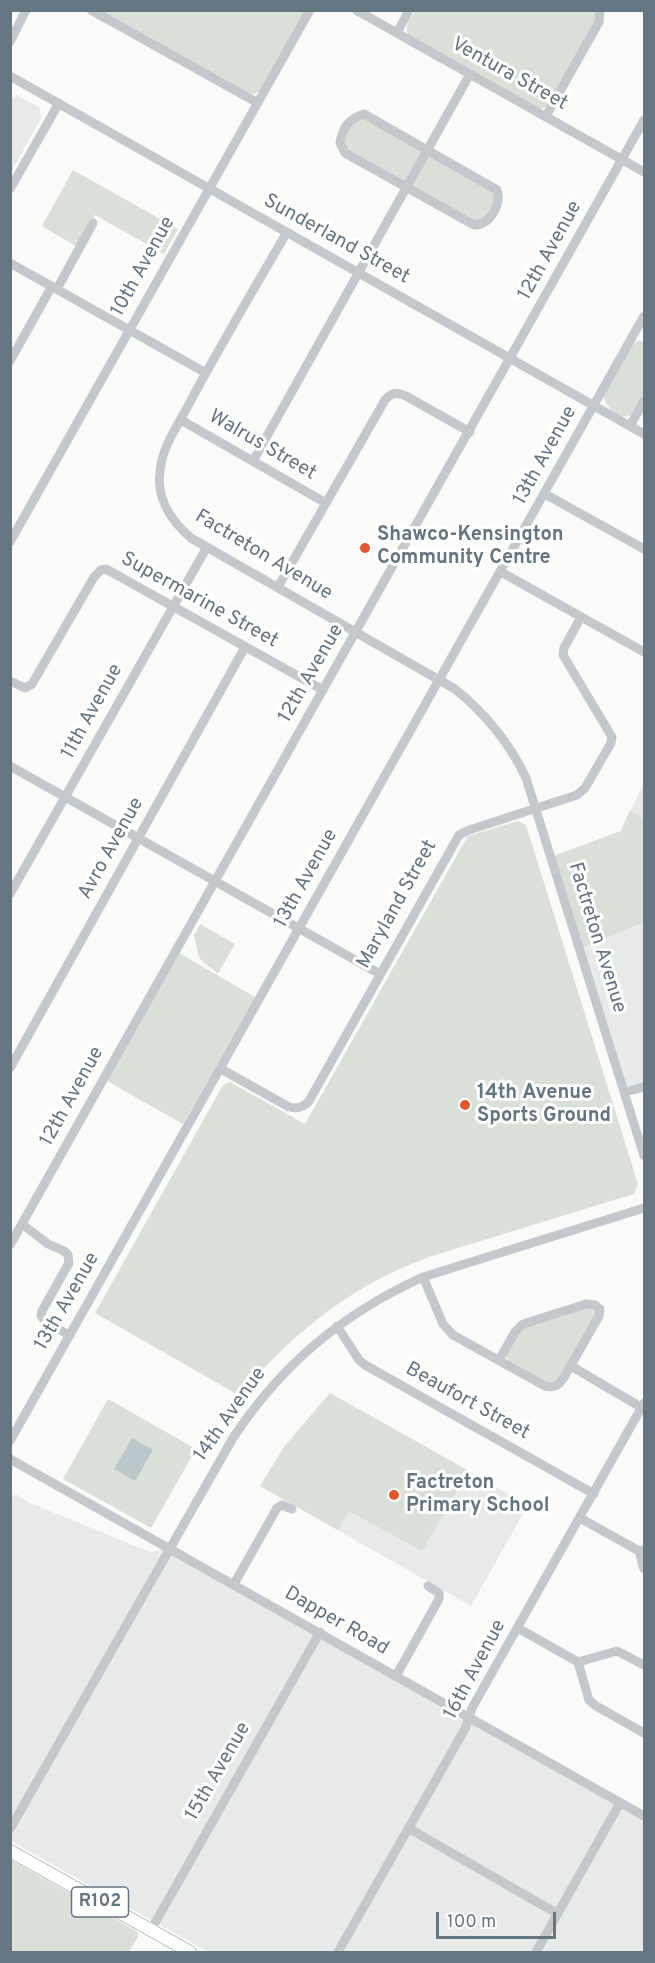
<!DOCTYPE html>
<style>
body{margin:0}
#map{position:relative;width:655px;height:1963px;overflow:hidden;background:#fafaf8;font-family:Overpass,sans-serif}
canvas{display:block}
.frame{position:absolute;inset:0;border:12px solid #657683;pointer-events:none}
.scale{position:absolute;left:436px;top:1912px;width:120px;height:27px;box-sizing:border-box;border:3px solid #657683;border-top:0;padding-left:8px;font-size:18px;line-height:21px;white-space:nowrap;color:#657683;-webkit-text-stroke:4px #fff;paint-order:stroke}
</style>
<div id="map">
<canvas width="655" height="1963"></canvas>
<div class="frame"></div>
<div class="scale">100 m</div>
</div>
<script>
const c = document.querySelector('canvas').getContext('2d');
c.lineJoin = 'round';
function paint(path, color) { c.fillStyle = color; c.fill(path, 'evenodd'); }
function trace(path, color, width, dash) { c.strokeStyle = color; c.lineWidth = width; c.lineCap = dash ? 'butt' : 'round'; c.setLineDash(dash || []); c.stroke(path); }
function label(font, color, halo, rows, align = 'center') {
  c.font = font + ' Overpass,sans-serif'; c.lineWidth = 6; c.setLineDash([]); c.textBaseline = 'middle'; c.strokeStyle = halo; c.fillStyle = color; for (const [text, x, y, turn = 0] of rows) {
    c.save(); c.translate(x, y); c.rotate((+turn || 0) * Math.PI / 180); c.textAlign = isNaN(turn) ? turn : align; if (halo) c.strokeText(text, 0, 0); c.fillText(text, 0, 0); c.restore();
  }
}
const built = new Path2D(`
 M16,95L39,107L42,116L11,173V96L14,98Z
 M644,783V1087L625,1092L551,857L621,831Z
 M330,1393L528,1505L471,1606L260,1486L284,1447Z
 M16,1494L28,1502L150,1552L169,1548L644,1816V1952H208L11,1841L10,1499Z`);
const green = new Path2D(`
 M595,10L596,21L548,106L540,109L408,35C404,26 410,18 415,11Z
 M99,11H306L261,90L255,94L246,93Z
 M364,114L428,150L499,197L481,225L348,155L341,136Z
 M73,170L178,229L164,254L95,215L77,247L42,226Z
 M639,340L644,342C644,355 648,388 644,398C641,404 636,415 629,416C618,419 603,405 604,395L633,344Z
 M630,810L644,819V922L580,949L551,857L621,831Z
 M518,821L526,825L638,1184L634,1194C588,1208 541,1222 494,1237C461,1247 427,1256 395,1271C334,1300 282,1344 240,1396L95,1313L223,1085L230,1082L305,1124L466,839L468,836Z
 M200,924L235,944L218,974L199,958L194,935Z
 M179,953L255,997L183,1124L107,1081Z
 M590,1306L595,1311L596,1315L561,1378L551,1384L509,1363L506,1356L520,1329Z
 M330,1393L469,1471L422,1551L349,1511L338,1530L260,1486L284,1447Z
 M108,1399L196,1449L151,1528L63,1479Z
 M11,1860L138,1932V1937L129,1952H11Z`);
const water = new Path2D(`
 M132,1438L153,1450L135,1481L114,1469Z`);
const minor = new Path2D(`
 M91,10L258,103
 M356,10L644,172
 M397,33L409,10
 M10,42L26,10
 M10,76L644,434
 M364,114L497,190C502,204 490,225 474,225L345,153L340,143C342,128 350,118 364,114Z
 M546,116L599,22L600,10
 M10,189L59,103
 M287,232C254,289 220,346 189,404C178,425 162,447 160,471C156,498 171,521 191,538L455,689C486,714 509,742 526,778L644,1156
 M10,263L206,373
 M57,289L93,223
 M10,361L52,286
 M181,420L326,503
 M630,426L644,401
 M253,461L470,74
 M545,494L644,549
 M10,542L310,10
 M501,572L644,652
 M278,587L385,400C392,392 397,392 406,396L470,432
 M10,681L25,688L32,684L94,577L101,570L106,569L323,690
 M10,766L380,974
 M10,894L207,547
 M10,1068L245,647
 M221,1069L289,1107C297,1109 303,1108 309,1101L459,835L469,830L577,795L585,788L611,743L612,737L563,655L564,648L581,617
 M625,1092L644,1087
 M22,1224L48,1244L64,1251L68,1255L69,1263L42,1311L41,1316L44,1320L70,1336
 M10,1245L644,120
 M423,1277L443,1324L453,1335L545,1386C554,1388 558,1386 563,1379L599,1316L600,1309L595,1305L586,1304L523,1324L515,1332L499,1360
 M337,1326L359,1360L365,1365L594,1494
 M571,1366L644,1409
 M10,1441L644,316
 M10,1459L644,1816
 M580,1518L639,1551L644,1550
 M639,1551L644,1569
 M234,1584L277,1508L282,1505L292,1509
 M518,1628L578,1662L589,1700L596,1706L644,1733
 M578,1662L617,1651L644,1665
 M396,1676L439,1599V1593L428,1586
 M408,1828L558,1914
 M10,1829L233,1438C282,1364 342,1314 423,1277L644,1208
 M151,1930L320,1632
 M338,1952L466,1727L472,1708L644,1403
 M536,1952L620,1803`);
const major = new Path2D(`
 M10,1851L190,1952`);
const markers = [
 [365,548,6,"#e4572e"],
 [465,1105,6,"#e4572e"],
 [394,1495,6,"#e4572e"]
];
const shields = [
 [100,1902,57]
];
const shieldNames = [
 ["R102",100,1902]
];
const streetNames = [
 ["Ventura Street",509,75,29],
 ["Sunderland Street",336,240,29],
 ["12th Avenue",551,251,-61],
 ["10th Avenue",144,267,-61],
 ["Walrus Street",262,446,30],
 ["13th Avenue",546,456,-61],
 ["Factreton Avenue",263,556,31],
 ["Supermarine Street",199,601,29],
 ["12th Avenue",312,674,-60],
 ["11th Avenue",93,712,-61],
 ["Avro Avenue",112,849,-61],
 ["13th Avenue",307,879,-61],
 ["Maryland Street",398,905,-61],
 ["Factreton Avenue",596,938,73],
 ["12th Avenue",73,1097,-61],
 ["13th Avenue",68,1302,-60],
 ["Beaufort Street",467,1402,29],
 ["14th Avenue",231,1415,-55],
 ["Dapper Road",336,1622,30],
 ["16th Avenue",476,1670,-62],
 ["15th Avenue",219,1772,-60]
];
const poiNames = [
 ["Shawco-Kensington",377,536],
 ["Community Centre",377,559],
 ["14th Avenue",477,1094],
 ["Sports Ground",477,1117],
 ["Factreton",406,1484],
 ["Primary School",406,1507]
];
paint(built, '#e8e9e9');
paint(green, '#dadfd7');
paint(water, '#bbc7cb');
trace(major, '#b5babe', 14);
trace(minor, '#c3c8cc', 9);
trace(major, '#fff', 12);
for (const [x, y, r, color] of markers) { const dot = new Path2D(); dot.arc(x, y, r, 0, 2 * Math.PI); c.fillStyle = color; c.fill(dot); trace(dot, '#fff', 2); }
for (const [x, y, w] of shields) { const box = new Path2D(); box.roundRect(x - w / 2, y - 15, w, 30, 4.5); c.fillStyle = '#fff'; c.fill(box); trace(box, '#657683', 1.5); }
label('bold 18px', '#657683', null, shieldNames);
label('20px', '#657683', '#fff', streetNames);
label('bold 20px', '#657683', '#fff', poiNames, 'left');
</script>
